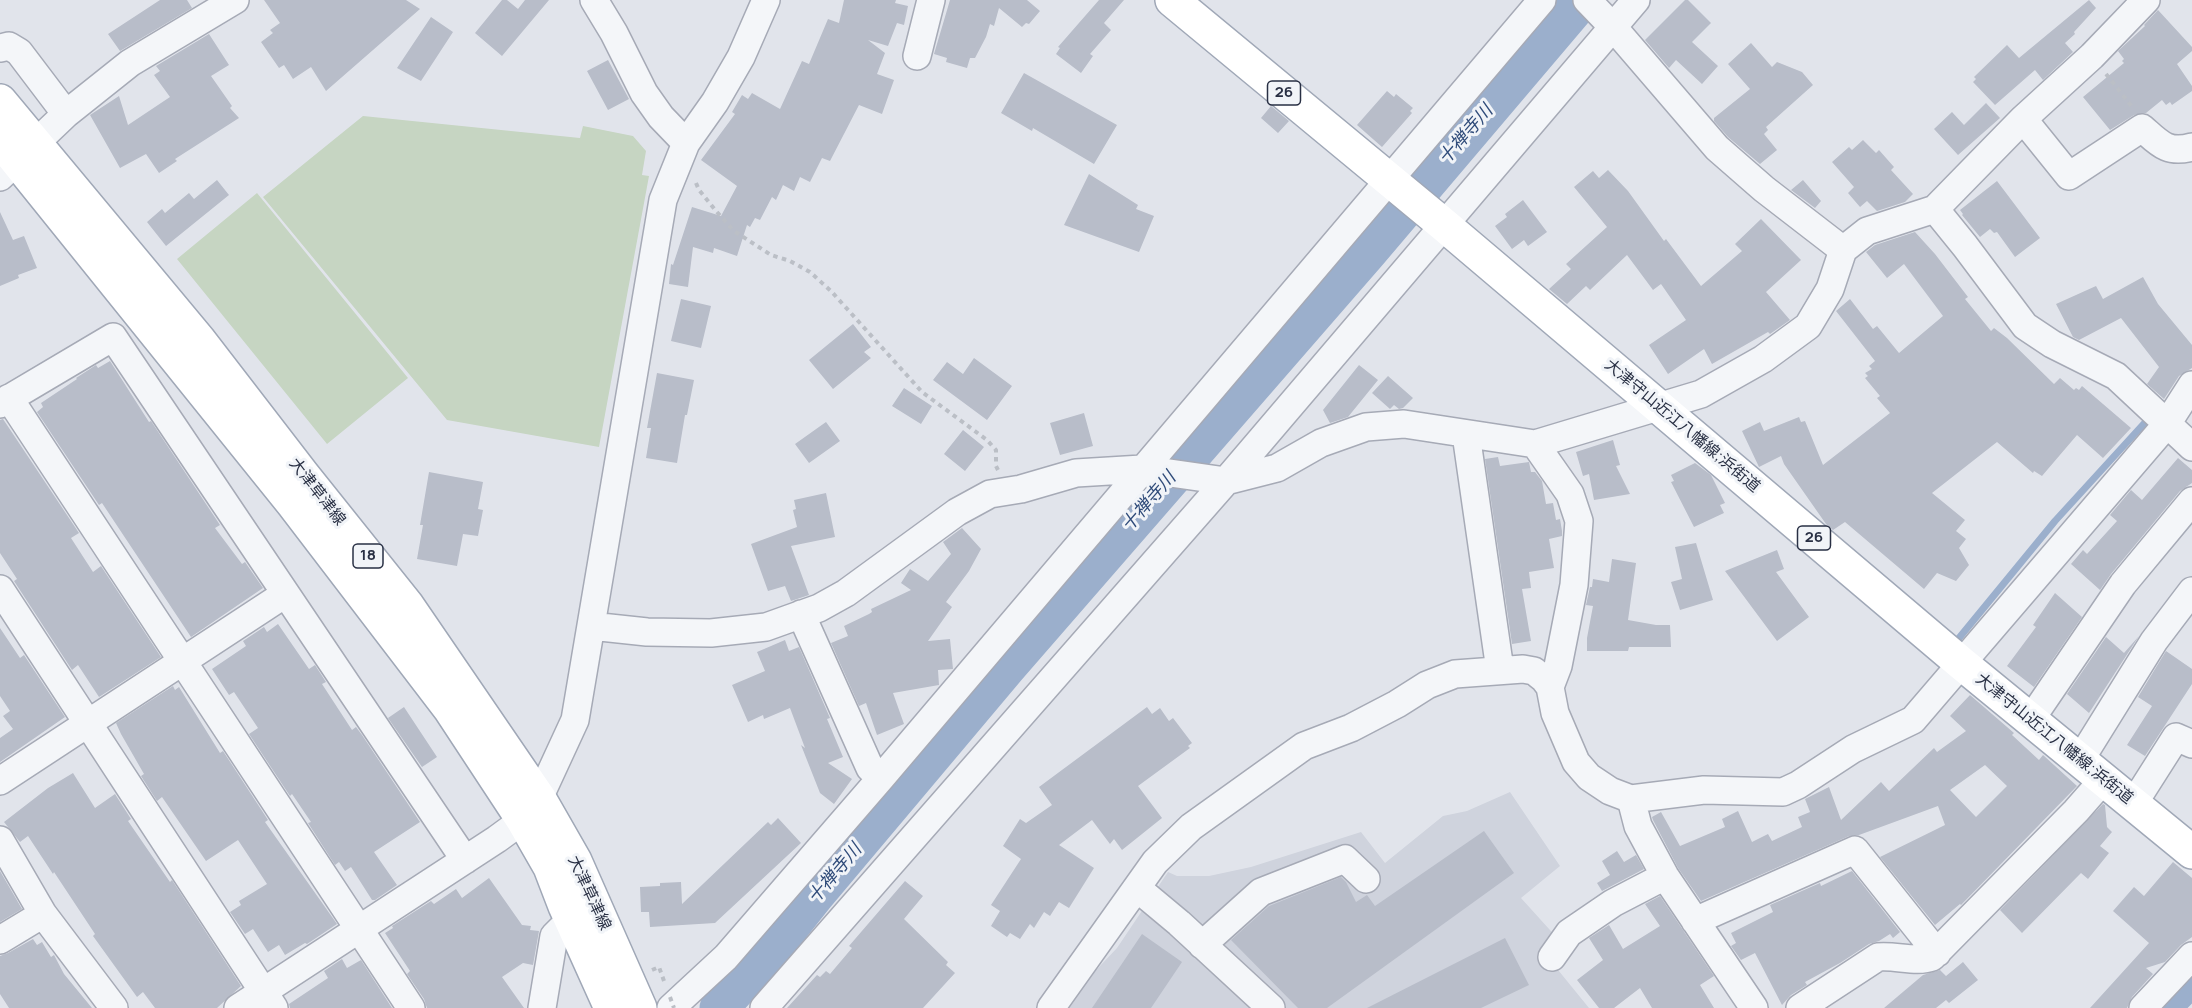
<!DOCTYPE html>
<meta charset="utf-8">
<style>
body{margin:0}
canvas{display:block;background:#e1e4eb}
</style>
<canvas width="2192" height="1008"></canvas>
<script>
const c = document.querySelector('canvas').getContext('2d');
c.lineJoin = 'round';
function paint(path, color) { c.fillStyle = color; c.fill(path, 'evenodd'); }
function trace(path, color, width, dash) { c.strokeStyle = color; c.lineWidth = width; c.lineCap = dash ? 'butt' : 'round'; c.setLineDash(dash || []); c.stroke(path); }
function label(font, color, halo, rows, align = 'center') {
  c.font = font + ' Manrope,"Noto Sans JP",sans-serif'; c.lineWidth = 6; c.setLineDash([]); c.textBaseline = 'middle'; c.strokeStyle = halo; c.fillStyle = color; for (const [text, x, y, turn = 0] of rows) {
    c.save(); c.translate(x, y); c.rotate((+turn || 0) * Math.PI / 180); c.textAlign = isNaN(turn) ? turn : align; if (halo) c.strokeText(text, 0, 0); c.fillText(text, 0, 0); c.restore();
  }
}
const built = new Path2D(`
 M1510,792L1560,866L1521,898L1559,940L1554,965L1589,1008H1067L1083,984L1117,948L1168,872L1177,876H1209L1251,867L1361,832L1385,863L1443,816L1467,811Z`);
const green = new Path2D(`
 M363,116L580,138L583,126L633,136L646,151L642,175L649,176L599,447L447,420L263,197Z
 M257,193L408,378L327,444L177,259Z`);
const stream = new Path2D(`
 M1959,638L2055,521L2150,417`);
const river = new Path2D(`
 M719,1008L766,957L816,894L1007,667L1368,252L1582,0
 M2160,1008L2192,976`);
const building = new Path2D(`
 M160,0H187L192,8L120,51L108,34Z
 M264,0H406L420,9L326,91L311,67L293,79L284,65L279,68L261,42L273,33L270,30L280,23Z
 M502,0H507L518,9L525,0H549L502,56L475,33Z
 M844,0H896L895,3L908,6L904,25L897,23L888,46L868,40L885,53L877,74L894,80L882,114L859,105L830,161L822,158L810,182L800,177L794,191L783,185L776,200L772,197L760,220L755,218L750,227L747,225L737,256L714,248L713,253L693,247L688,287L669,284L671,264L673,265L692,207L721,216L737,186L701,160L735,114L732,112L742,95L748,99L752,93L780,109L802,61L809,64L828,19L839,23Z
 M950,0H1027L1040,11L1029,24L1026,23L1022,27L999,8L994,26L990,24L986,37L975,58H970L967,68L946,62L947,58L934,54Z
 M1099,0H1124L1104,23L1111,30L1090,54L1093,56L1081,73L1056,54L1060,48L1058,47Z
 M1685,0H1688L1711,23L1692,42L1718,66L1702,84L1676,60L1669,68L1645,40Z
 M2089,0L2096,8L2074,32L2075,34L2065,43L2073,52L2043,80L2035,70L1995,105L1973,82L1976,79L1974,77L2007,45L2019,58Z
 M2158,10L2192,47V51L2177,64L2192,86V91L2172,105L2170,102L2166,105L2162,100L2146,113L2134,115L2110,130L2083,97L2124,63L2122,61L2124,59L2118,51L2145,26L2144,25Z
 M431,17L453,32L421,81L397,68Z
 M209,34L229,65L211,76L232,106L230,108L239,118L175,159L177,161L159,173L146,154L120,168L90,115L119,96L128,125L170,97L154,75L160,71L156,66Z
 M1751,43L1772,67L1777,62L1802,72L1813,85L1766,127L1768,130L1764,134L1777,150L1760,164L1728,137L1714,121V118L1750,89L1728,64Z
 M608,60L629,99L608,110L587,71Z
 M1024,73L1117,125L1094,164L1033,128L1032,131L1001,113Z
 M1387,91L1394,97L1396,94L1413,108L1410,111L1412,113L1382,147L1357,125Z
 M1986,103L2000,118L1958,155L1934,129L1952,112L1964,125Z
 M1271,106L1289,121L1278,133L1261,118Z
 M1863,140L1876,153L1879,150L1894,167L1891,170L1913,194L1905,202L1877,211L1867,201L1860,207L1848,193L1854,187L1832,162L1849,147L1852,150Z
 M1608,170L1628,191L1664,241L1666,239L1701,286L1742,251L1735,244L1761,219L1801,260L1766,292L1790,320L1770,334L1768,332L1712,364L1704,349L1668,374L1649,345L1686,320L1661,284L1653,290L1627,255L1590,290L1586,286L1567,304L1549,289L1571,269L1566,264L1607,227L1574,187L1593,171L1599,178Z
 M1089,174L1138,205L1136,209L1154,216L1139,252L1064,225Z
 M217,180L229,195L166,246L147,222L162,209L165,213L189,193L194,199Z
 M1803,180L1821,201L1815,208L1791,190Z
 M1997,181L2040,238L2015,257L1997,232L1994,233L1990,229L1980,237L1962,215L1963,214L1960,210Z
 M1523,200L1547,232L1528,246L1524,240L1512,249L1495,226L1507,217L1505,214Z
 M0,212L13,240L24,236L37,268L18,275L19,278L0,286Z
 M1915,232L1935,254L1968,297L1965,299L1991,331L1994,328L2007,338L2054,384L2060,378L2074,390L2076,388L2079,390L2082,386L2131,428L2103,458L2077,435L2042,476L2034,471L2033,473L1997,442L1932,493L1965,520L1956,531L1966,539L1959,548L1969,565L1956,581L1937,573L1924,589L1845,522L1833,530L1826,524L1784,464L1781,456L1759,467L1742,431L1760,422L1764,431L1799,417L1801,422L1805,421L1823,465L1890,413L1877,398L1880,396L1865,378L1868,376L1865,373L1872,369L1869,366L1875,361L1836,311L1850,299L1873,329L1877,326L1899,353L1943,316L1904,264L1887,278L1866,252L1875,245Z
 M2143,277L2158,304L2192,345V368L2179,376L2164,399L2147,384L2159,367L2121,318L2079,340L2073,337L2056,304L2096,286L2103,299Z
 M681,299L711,306L701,348L671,341Z
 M853,324L871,347L864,352L871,358L833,389L809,360Z
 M974,358L1012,386L987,420L933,380L947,362L963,374Z
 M110,361L149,422L151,421L220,525L215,528L242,564L245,562L263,588L191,637L102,503L99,505L37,412L43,407L41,403L77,379L76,378L96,365L98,368Z
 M1359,365L1378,380L1348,417L1330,423L1323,410Z
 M657,373L694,380L687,415H685L677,463L646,458L651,428H647Z
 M1388,376L1413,398L1403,408L1399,409L1394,405L1390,409L1372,393Z
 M904,388L932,406L921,424L892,406Z
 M1084,413L1093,446L1060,455L1050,423Z
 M3,419L79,533L71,538L93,572L101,566L161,657L99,697L78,665L72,670L14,581L17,579L0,553V420Z
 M826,422L840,441L809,463L795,444Z
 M963,430L984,447L965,471L944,454Z
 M1613,440L1620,465L1616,466L1630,494L1594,500L1589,474L1583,476L1576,452Z
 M1498,457L1500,466L1529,462L1531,472H1535L1542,481L1546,504L1553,503L1556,520L1560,519L1562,531V536L1549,539L1554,568L1529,572L1531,588L1522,589L1531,641L1512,644L1485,459Z
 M2178,458L2192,470V483L2180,491L2111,574L2100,590L2071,564L2083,550L2087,554L2117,521L2110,515L2131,490L2142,500Z
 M1695,463L1711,475L1725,503L1720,505L1724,513L1694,527L1671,482L1674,481L1671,475Z
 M429,472L483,482L478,509L483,510L478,536L463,534L457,566L417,559L423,525H420Z
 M826,493L835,537L791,546L809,595L791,601L785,586L768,591L751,544L797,527L793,510L796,509L794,500Z
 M962,528L981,549L969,571L946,602L952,607L928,641L950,639L953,669L938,670L939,685L893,693L904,724L877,735L866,703L859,706L831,643L848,636L844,626L869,614L872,612L871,609L911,590L901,583L910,569L928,581L951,554L943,542Z
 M1696,543L1713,600L1680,610L1671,582L1682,579L1675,547Z
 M1777,550L1784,569L1776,572L1809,617L1777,641L1725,571Z
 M1612,559L1636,563L1628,620L1656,625H1670L1671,647H1629L1628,651H1587V638L1593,606L1586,605L1590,587H1592L1593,579L1609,582Z
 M2055,593L2082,617L2034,687L2007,666L2036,627L2033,625Z
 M278,624L309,669L315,665L326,682L322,684L352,730L356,727L362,735L420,822L374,852L397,885L375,900H372L351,867L345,871L339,862L335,865L308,823L311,822L292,794L290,796L249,734L258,728L234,692L229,695L212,669L246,646L243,641L264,627L267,632Z
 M0,628L20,658L24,655L65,717L0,762V738L13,729L3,716L10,711L0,696Z
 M2139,636L2089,713L2067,694L2106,637L2124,653Z
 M785,640L789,651L799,647L830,718L827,719L843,757L828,763L852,779L834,804L820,793L801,745L805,748L790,708L764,719L763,715L748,722L732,685L765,671L757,652Z
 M2166,651L2192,669V684L2145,756L2127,745L2152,706L2138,697Z
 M173,686L175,690L179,687L220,753L223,751L268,820L265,822L337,924L307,944L305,943L285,955L279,945L268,952L253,929L245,934L230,912L241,905L239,901L267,884L238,840L206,861L162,797L157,801L141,776L144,774L121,734L116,723Z
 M1970,695L2014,733L2012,735L2039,760L2043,755L2077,786L1961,905L1960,904L1935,925L1880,857L1945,825L1938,806L1859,835L1849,836L1701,901L1678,868L1653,820L1652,817L1661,812L1680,846L1725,827L1722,819L1738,811L1752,842L1768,834L1772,841L1802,827L1798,817L1810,812L1805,799L1829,787L1841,820L1881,782L1889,791L1934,748L1937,752L1966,731L1950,716ZM1985,765L2007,786L1976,817L1950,790Z
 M404,707L437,757L422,767L388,718Z
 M1147,707L1152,714L1160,708L1169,721L1173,718L1192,743L1188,746L1190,748L1138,786L1162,818L1122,850L1114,839L1110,844L1092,820L1059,845L1094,868L1069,908L1059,902L1050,916L1044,912L1034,928L1030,924L1020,939L1010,933L1007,937L991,926L1000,911L991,905L1021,859L1003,846L1020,819L1026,823L1052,805L1039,787Z
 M73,773L95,808L115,794L131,819L128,821L170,882L172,880L241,986L217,1008H155L143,992L137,997L93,936L95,934L54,872L53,874L28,836L20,842L4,822L48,788Z
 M2103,804L2105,805L2107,827L2112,832L2100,846L2109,853L2088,879L2081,873L2022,933L2000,910Z
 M778,818L801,843L715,923L650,927L649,912H641L640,887L660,886V883L681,882L682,904L768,822L771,825Z
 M1484,831L1514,873L1327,1008H1298L1231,940L1269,906L1341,877L1346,882L1356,902L1367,895L1375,906Z
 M1617,851L1624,862L1636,855L1644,869L1602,891L1597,883L1610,875L1602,861Z
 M2173,862L2192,878V937L2181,945L2165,962L2146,968L2153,974L2132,997L2127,1008H2090L2149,943L2113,911L2134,887L2144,896Z
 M0,871L22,909L0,922Z
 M1852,871L1900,932L1893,938L1890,934L1879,941L1869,944L1840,963L1805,982L1807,985L1791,995L1782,1005L1755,953L1741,960L1731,946L1736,943L1731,933L1773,912L1770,905L1820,883L1821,886Z
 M489,878L522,925L531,926L530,930L539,931L533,965L523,963L502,977L524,1008H427L424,999L407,974L410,971L385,933L393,928L392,926L431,901L434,904L456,889L462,898Z
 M905,881L923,896L904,919L948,962L946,965L955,973L923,1008H787L817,975L820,977L826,971L830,974L852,948L849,946Z
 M1660,896L1714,976L1700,985L1714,1008H1652L1640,988L1614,1008H1599L1577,980L1603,960L1589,938L1609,925L1623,949L1660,926L1645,904Z
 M1142,934L1182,962L1151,1008H1092Z
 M1505,938L1529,985L1481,1008H1367Z
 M33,939L37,945L42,942L51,957L54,955L64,974L92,1008H9L0,994V956L8,953Z
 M342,959L347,968L361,960L392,1008H290L289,1004L328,978L324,971Z
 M1963,962L1978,980L1949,1003L1946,1000L1936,1008H1884L1923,975L1940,970L1946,976Z`);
const path = new Path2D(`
 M2106,74L2133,108
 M696,183L699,190L716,211L734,231L771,255L790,261L810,272L831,291L922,392L987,440L996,450V466L998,470
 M652,970L659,967L664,981`);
const minor = new Path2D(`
 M594,0L614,33L644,93L661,117L686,143
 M1587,0L1613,27L1717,148L1764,189L1843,250
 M0,48L9,46L19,52L66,114
 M917,56L931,0
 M2023,119L2069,176L2142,128C2159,143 2167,154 2192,147
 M0,177L66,114L130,63L235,0
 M1935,209L1965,246L2025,326L2052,344L2116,376L2192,447
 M9,398L411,1008
 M0,404L113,337L465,860
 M1466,434L1500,670
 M1535,444L1570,494L1579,521L1574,585L1558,666L1550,687
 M0,589L274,1008
 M801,614L870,768L881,778
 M591,626L647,632L711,633L766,627L819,608L846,593L957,512L990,494L1021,489L1076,473L1142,469L1226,481L1277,468L1321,443L1366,427L1404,424L1535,444L1701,394L1763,359L1808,326L1830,289L1843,250L1867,231L1935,209L2023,119L2092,56L2146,0
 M2031,719L2123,584L2192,501
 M2080,760L2154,641L2192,591
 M0,781L285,594
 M1631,799L1638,826L1665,876L1754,1008
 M2134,803L2176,737L2192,744
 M0,840L43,914L114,1008
 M1137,888L1179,923L1271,1008
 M1695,921L1855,850L1937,953
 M0,940L43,914
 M1202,945L1261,892L1345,859L1366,879
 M1552,957L1569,933L1613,903L1665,876
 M238,1008L497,839L523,820L539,798L575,720L663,200L686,143L715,102L741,57L766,0
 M542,1008L554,936L561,929
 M671,1008L726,957L881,778L1542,0
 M764,1008L1226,481L1636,0
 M1051,1008L1155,862L1191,827L1304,746L1351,728L1397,704L1427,685L1455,674L1523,669L1534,671L1544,679L1550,687L1555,713L1576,762L1589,777L1610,791L1631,799L1704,790L1783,792L1798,785L1853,749L1913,720L2167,424L2192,385
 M1800,1008L1878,957C1896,955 1916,963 1932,957L2076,811L2104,779
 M2143,1008L2192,956`);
const major = new Path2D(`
 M1172,0L1444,225L1961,663L2192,852
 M0,101L199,340L303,475L407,605L539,798L575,861L640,1008
 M0,140L294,505L450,709L523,820L550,867L565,906L611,1008`);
const pathBridge = new Path2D(`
 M670,997L674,1008`);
const shields = [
 [1284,93,33],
 [1814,538,33],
 [368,556,30]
];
const shieldNames = [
 ["26",1284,93],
 ["26",1814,538],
 ["18",368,556]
];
const streetNames = [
 ["大津守山近江八幡線;浜街道",1682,426,40],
 ["大津草津線",317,492,52],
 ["大津守山近江八幡線;浜街道",2054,739,39],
 ["大津草津線",589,893,65]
];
const waterNames = [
 ["十禅寺川",1466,135,-49],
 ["十禅寺川",1149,502,-49],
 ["十禅寺川",835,874,-50]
];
paint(built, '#cfd3dd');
paint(green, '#c6d5c2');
trace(stream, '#9bafcc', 7);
trace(river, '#9bafcc', 39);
paint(building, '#b8bdc9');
trace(minor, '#a6aab6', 30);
trace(major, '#a0a8b7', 36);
trace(path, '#bbbfc6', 4, [4.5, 4.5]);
trace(minor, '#f4f6f9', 27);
trace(major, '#fff', 33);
trace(pathBridge, '#bbbfc6', 4, [4.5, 4.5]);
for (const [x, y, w] of shields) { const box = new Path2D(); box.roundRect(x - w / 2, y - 12, w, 24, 4.5); c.fillStyle = '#f1f4f8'; c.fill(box); trace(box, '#293044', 1.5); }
label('bold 15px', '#293044', null, shieldNames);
label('16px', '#293044', '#f1f4f8', streetNames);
label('italic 18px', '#304c7a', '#f1f4f8', waterNames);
</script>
